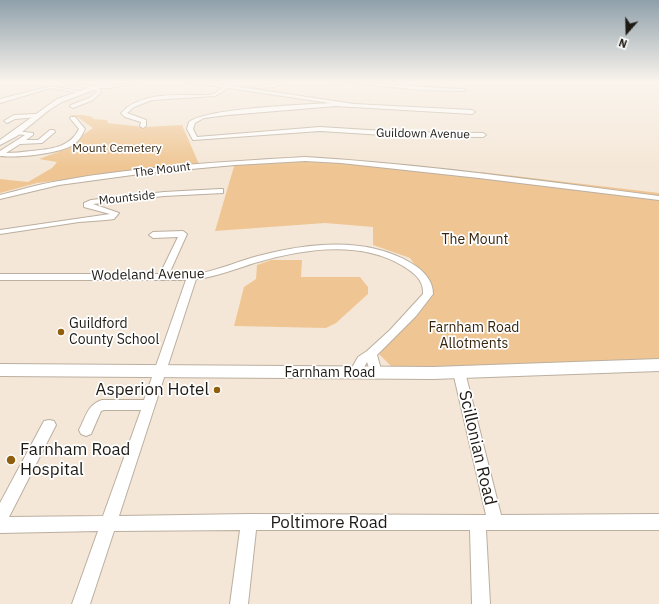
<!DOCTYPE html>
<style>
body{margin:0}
#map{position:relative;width:659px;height:604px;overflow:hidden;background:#f4e7d7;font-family:"IBM Plex Sans",sans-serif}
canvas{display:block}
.north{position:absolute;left:607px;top:12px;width:40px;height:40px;-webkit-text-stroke:3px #fff;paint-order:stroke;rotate:200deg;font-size:11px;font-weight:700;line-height:16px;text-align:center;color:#1e1a14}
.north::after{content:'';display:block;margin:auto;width:14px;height:18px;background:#1e1a14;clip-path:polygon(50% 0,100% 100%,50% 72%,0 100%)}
</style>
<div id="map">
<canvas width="659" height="604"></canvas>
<div class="north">N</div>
</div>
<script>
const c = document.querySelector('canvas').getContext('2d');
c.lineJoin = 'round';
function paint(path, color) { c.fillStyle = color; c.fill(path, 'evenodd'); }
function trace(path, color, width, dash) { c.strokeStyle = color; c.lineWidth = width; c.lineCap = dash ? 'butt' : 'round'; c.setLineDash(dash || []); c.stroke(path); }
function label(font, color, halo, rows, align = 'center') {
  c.font = font + ' "IBM Plex Sans",sans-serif'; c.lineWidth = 3.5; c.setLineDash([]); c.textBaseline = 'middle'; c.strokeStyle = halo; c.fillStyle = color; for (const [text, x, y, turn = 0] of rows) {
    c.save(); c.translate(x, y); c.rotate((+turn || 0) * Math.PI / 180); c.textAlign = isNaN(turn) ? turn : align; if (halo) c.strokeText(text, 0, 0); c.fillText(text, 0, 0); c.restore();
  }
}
const green = new Path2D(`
 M69,115H83L92,117L93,119L107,120L108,123L144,127L182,125L199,164L37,183L0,193V179L28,182L52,168L57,162L39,159L69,148L75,140L93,128L79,118Z
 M297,160L339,162L474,177L481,172L659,193V364L432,370L391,366L379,354L408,317L424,301L427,283L410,258L373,245V227L325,223L215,231L235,163Z
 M271,260H302L301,277H360L368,287V294L336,323L326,328L234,326L244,287L256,279L257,265Z`);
const minor = new Path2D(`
 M61,82H71L95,87L142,82L110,88H99L101,92L93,100L73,108L70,106L71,105L89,98L97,92L96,90H89V88Z
 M182,82L214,83L354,104L472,110L475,112L472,114L336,106L228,115L204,118L195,123L193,129L197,137L320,127L400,132L483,133L486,135L483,137L400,136L320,131L193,140L187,129L189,122C207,108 303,105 330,103L228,88L215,96L152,100L134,107L127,113L146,120V126L143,128L140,126L141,122L125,117L121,113C143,90 180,96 209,95L214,94L223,87Z
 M282,82H290L273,87L256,88L254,87Z
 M337,82C380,82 422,88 464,89L466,90L464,91L420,90L344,82L341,85L333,84Z
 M51,86L82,92L80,93L51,88L0,103V99Z
 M36,114L39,116L38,117L15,119L7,123L4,121L14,115Z
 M71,117H75L85,129C82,135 80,140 74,144C61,154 16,158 0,156V151L25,135L14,134L13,133L16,131L33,133V135L26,140H38L50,130H54L55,132L42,143L20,144L6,153C14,153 23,152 31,151C50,149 70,148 79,129L70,118Z
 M305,157C423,164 541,181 659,196V200L479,178L341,163L305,161L235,165L147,173L59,185L0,199V195C20,190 39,184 59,181C140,166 223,162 305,157Z
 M220,189H223V193L164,196L93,204L119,213L114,219L106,220L79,222L0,234V230L110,214L84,207V203L91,200L164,192Z
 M183,231L187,234L169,274C180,274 191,275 202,273C221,269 239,261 258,256C308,243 365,236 411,263C423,270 433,280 433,294L416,316L377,355L382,373L380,376L376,377L372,376L367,362L359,376L355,377L351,376L349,373L358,357L367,351L390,330L423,294C424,280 414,273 403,266C360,240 304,249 258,262C237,268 217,277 196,279L119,516L249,514L486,515L453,372L455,369L459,368L463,369L465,372L501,515L659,514V530H486L490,604H472L470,530H256L248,604H230L240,530L114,531L90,604H72L98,531L0,533V503L44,421L49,420L54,421L56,425L9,517L103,516L141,410H104L101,411L91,434L86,436L81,434L79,430C86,417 87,405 102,400H144L186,280H0V274H160L178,237L153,238L149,235L153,232Z`);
const major = new Path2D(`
 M105,82H115L62,102L49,110L17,136L0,145V140L57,99Z
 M659,359V371L433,379L0,376V364L433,367Z`);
const markers = [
 [61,332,4,"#905f0d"],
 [217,390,4,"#905f0d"],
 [11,460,5,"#905f0d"]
];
const farStreetnames = [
 ["Guildown Avenue",423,134,1],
 ["The Mount",162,170,-7],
 ["Mountside",127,198,-6]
];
const farParknames = [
 ["Mount Cemetery",117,149]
];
const parkNames = [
 ["The Mount",475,240],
 ["Farnham Road",474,328],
 ["Allotments",474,344]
];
const streetNames = [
 ["Wodeland Avenue",148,275,-1],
 ["Farnham Road",330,373]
];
const poiNames = [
 ["Guildford",69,324],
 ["County School",69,340]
];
const nearPoinames = [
 ["Asperion Hotel",209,390],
 ["Farnham Road",20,450,"left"],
 ["Hospital",20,470,"left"]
];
const nearStreetnames = [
 ["Scillonian Road",477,448,77],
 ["Poltimore Road",329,523]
];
paint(green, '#efc693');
trace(minor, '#bbafa0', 2);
trace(major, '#bbafa0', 2);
paint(minor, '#fff');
paint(major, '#fff');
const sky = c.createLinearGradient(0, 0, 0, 167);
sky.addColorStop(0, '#8fa0aa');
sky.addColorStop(0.49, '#faf4ed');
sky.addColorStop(1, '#faf4ed00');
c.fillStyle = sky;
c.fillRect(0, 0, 659, 167);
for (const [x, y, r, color] of markers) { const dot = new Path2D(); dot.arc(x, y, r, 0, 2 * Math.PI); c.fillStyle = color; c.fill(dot); trace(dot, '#fff', 1.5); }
label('12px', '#1e1a14', '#fff', farStreetnames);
label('12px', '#38260d', '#fff', farParknames);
label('14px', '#38260d', '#fff', parkNames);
label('14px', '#1e1a14', '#fff', streetNames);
label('14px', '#1e1a14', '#fff', poiNames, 'left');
label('17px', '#1e1a14', '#fff', nearPoinames, 'right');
label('17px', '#1e1a14', '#fff', nearStreetnames);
</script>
